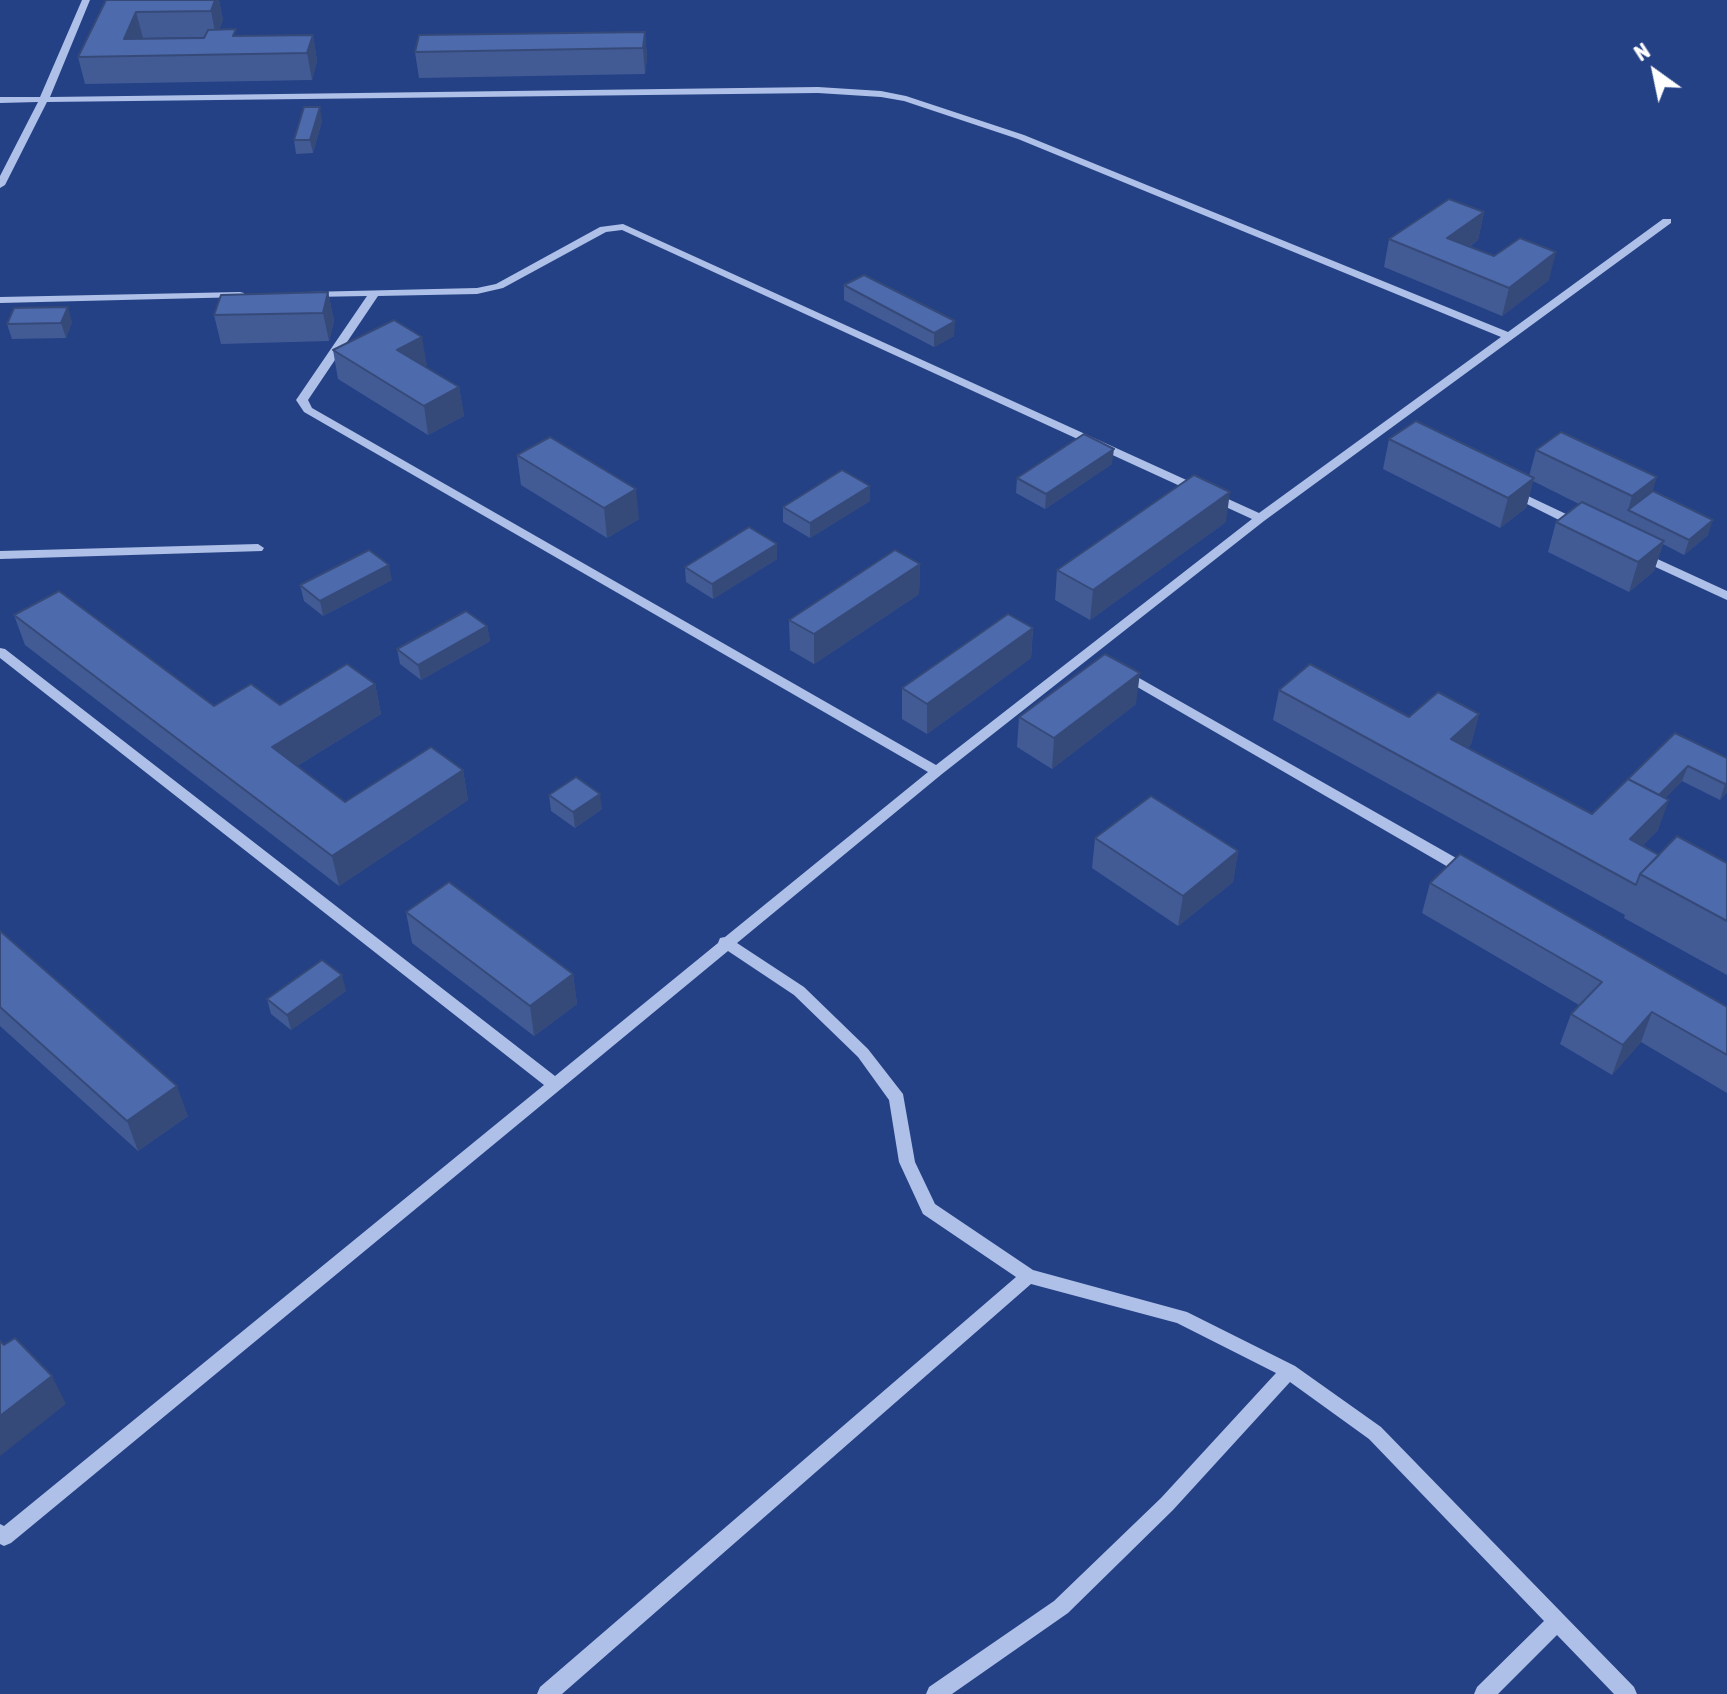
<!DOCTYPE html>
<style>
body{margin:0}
#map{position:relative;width:1727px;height:1694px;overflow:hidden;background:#244185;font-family:"Asap Condensed",sans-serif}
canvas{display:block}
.north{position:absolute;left:1615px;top:32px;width:80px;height:80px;-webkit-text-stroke:6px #244185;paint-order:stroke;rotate:327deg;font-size:22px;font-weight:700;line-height:32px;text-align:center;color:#fff}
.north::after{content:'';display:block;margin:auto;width:28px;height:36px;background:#fff;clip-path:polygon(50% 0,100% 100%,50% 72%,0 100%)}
</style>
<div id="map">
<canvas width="1727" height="1694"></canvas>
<div class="north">N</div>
</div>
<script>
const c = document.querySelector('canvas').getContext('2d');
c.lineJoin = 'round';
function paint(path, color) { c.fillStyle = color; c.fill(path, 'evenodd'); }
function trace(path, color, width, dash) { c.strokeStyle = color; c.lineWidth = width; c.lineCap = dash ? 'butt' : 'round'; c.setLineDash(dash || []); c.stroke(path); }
const minor = new Path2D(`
 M82,0H90L50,97L818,87L881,91L906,96L1024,135L1508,332L1663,219H1671V223L1264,521L942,774L737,943L804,987L868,1049L903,1094L915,1162L935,1204L1033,1270L1187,1312L1295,1366L1381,1427L1634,1687L1637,1694H1614L1557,1635L1498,1694H1474L1477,1687L1544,1621L1369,1439L1290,1382L1173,1510L1068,1613L952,1694H926L929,1687L1054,1601L1161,1498L1276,1373L1177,1323L1031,1284L562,1694H537L540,1687L1016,1277L923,1214L899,1162L889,1100L858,1057L794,995L728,951L11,1543L4,1546L0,1544V1524L4,1526L544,1085L0,658V648L5,649L555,1076L718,943L720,938L725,937L928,772L304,412L296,400L367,296L312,297L308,296V292L477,288L496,284L600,227L623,224L1259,513L1501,337L1018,139L904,101L881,97L818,93L47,102L5,185L0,188V176L38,102L0,103V97H40ZM622,230L1252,519L936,765L312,408L308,400L378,296L477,294L503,288L606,232Z
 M240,292L244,293V297L0,303V297Z
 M1511,488L1583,522L1585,525L1583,528H1575L1507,494V490Z
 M258,544L264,548L262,551L0,559V551Z
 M1640,551L1727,591V600L1636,558L1634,555Z
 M1125,670L1472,867L1474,871L1472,875H1462L1120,677L1119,674L1120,671Z`);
const wall = new Path2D(`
 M106,0H219L223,20L219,30L237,36L313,35L317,61L312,80L85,84L78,57ZM205,37L204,38L142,39L143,38Z
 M645,32L647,58L645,74L419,78L415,52Z
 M322,121L313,153L296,154L294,140Z
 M1484,212L1478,240L1469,247L1549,280L1502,316L1384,267L1389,239Z
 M844,285L954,336L934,347L844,300Z
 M328,292L334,321L329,341L221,344L214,315Z
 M72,322L66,338L12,339L7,324Z
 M333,350L427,366L425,367L459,387L464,416L428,435L338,379Z
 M1389,439L1529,476L1536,450L1653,491L1708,535L1684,555L1663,544L1654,571L1629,592L1548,552L1556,522L1579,504L1533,481L1526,508L1500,528L1383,469Z
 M517,455L639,519L607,538L521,485Z
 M1112,464L1045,509L1016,493L1017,478Z
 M870,486V501L810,538L783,522V507Z
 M1226,522L1090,620L1055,600L1057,570Z
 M777,544V559L713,599L686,582L685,567Z
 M920,564L919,594L814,664L790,650L789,620Z
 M392,580L323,616L304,601L300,585Z
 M14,615L214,706L280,705L375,684L381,714L297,766L345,802L463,770L468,800L339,886L25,645Z
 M487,626L490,641L421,680L400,664L397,649Z
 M1033,628L1031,658L927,734L902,719V688Z
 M1279,690L1409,717L1479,714L1471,744L1467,748L1592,814L1675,733L1727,758V792L1720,800L1682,781L1665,798L1658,830L1642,846L1659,855L1727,863V975L1624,918L1625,915L1273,720Z
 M1136,704L1052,769L1017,747L1019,717Z
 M549,795L602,809L575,828L551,811Z
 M1095,838L1238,851L1233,882L1178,926L1092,868Z
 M1430,883L1727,1007V1093L1641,1042L1612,1075L1560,1044L1571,1014L1579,1005L1422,913Z
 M406,912L573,974L577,1004L534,1036L412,943Z
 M0,931L188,1116L138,1151L0,1026Z
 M346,991L291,1030L271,1014L267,999Z`);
const shadedWall = new Path2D(`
 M215,0H219L223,20L216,37L211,11Z
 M136,12L143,38L135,56L124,39Z
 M645,32L647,58L645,74L643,48Z
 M313,35L317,61L312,80L307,53Z
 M320,107L322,121L313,153L310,140Z
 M1484,212L1478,240L1446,262L1447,238Z
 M1556,252L1549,280L1502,316L1509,288Z
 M328,292L334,321L329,341L323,313Z
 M68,307L72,322L66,338L61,323Z
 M955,321L954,336L934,347V333Z
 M422,337L427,366L402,379L397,350Z
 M459,387L464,416L428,435L424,406Z
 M1114,449L1112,464L1045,509L1046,494Z
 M1657,477L1648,506L1628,510L1632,496Z
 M1534,478L1526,508L1500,528L1508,498Z
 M870,486V501L810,538V523Z
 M636,489L639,519L607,538L604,508Z
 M1230,492L1226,522L1090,620L1093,590Z
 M1713,520L1708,535L1684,555L1689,540Z
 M1664,541L1654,571L1629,592L1638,562Z
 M777,544V559L713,599L712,584Z
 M920,564L919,594L814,664V634Z
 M389,565L392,580L323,616L320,601Z
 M487,626L490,641L421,680L418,665Z
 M1033,628L1031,658L927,734V704Z
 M1140,673L1136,704L1052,769L1054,738Z
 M375,684L381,714L279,777L272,747Z
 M1479,714L1471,744L1443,770L1451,739Z
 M1688,766L1682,781L1648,815L1654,800Z
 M463,770L468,800L339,886L332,856Z
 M1727,783V792L1720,800L1725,784Z
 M600,794L602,809L575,828L573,812Z
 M1669,800L1658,830L1620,870L1630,839Z
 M1238,851L1233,882L1178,926L1183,896Z
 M573,974L577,1004L534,1036L530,1006Z
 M342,975L346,991L291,1030L287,1015Z
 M1652,1012L1641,1042L1612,1075L1623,1045Z
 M177,1086L188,1116L138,1151L127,1121Z
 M52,1376L66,1404L0,1456V1416Z`);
const building = new Path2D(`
 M106,0H215L211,11L136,12L124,39L204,38L208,30L236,29L233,36L313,35L307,53L78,57Z
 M645,32L643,48L415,52L419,35Z
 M304,107H320L310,140H294Z
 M1449,199L1484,212L1447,238L1494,256L1520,238L1556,252L1509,288L1389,239Z
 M864,275L955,321L934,333L844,285Z
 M328,292L323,313L214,315L221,295Z
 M68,307L61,323L7,324L14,308Z
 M394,320L422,337L397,350L459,387L424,406L333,350Z
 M1416,421L1534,478L1508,498L1389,439Z
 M1561,432L1657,477L1632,496L1536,450Z
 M1084,434L1114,449L1046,494L1017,478Z
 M550,437L636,489L604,508L517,455Z
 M842,470L870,486L810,523L783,507Z
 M1194,475L1230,492L1093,590L1057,570Z
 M1653,491L1713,520L1689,540L1628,510Z
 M1582,502L1664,541L1638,562L1556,522Z
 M749,527L777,544L712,584L685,567Z
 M369,550L389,565L320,601L300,585Z
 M895,550L920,564L814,634L789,620Z
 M59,591L214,706L251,684L280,705L347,664L375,684L272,747L345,802L431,747L463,770L332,856L14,615Z
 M466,611L487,626L418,665L397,649Z
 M1008,614L1033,628L927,704L902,688Z
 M1105,654L1140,673L1054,738L1019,717Z
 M1310,664L1409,717L1438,692L1479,714L1451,739L1592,814L1628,779L1669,800L1630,839L1659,855L1640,874L1636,885L1279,690Z
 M1675,733L1727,758V783L1725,784L1688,766L1659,795L1628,779Z
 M576,777L600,794L573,812L549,795Z
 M1151,796L1238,851L1183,896L1095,838Z
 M1677,836L1727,863V921L1640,874Z
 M1460,854L1727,1007V1055L1652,1012L1623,1045L1571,1014L1602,982L1430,883Z
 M449,882L573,974L530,1006L406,912Z
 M0,931L177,1086L127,1121L0,1007Z
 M322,960L342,975L287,1015L267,999Z
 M15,1338L52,1376L0,1416V1341L4,1345Z`);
paint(minor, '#aec0e8');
paint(wall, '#425b95');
paint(shadedWall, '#364a79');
paint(building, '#4d6aad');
trace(building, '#364a79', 2);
</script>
